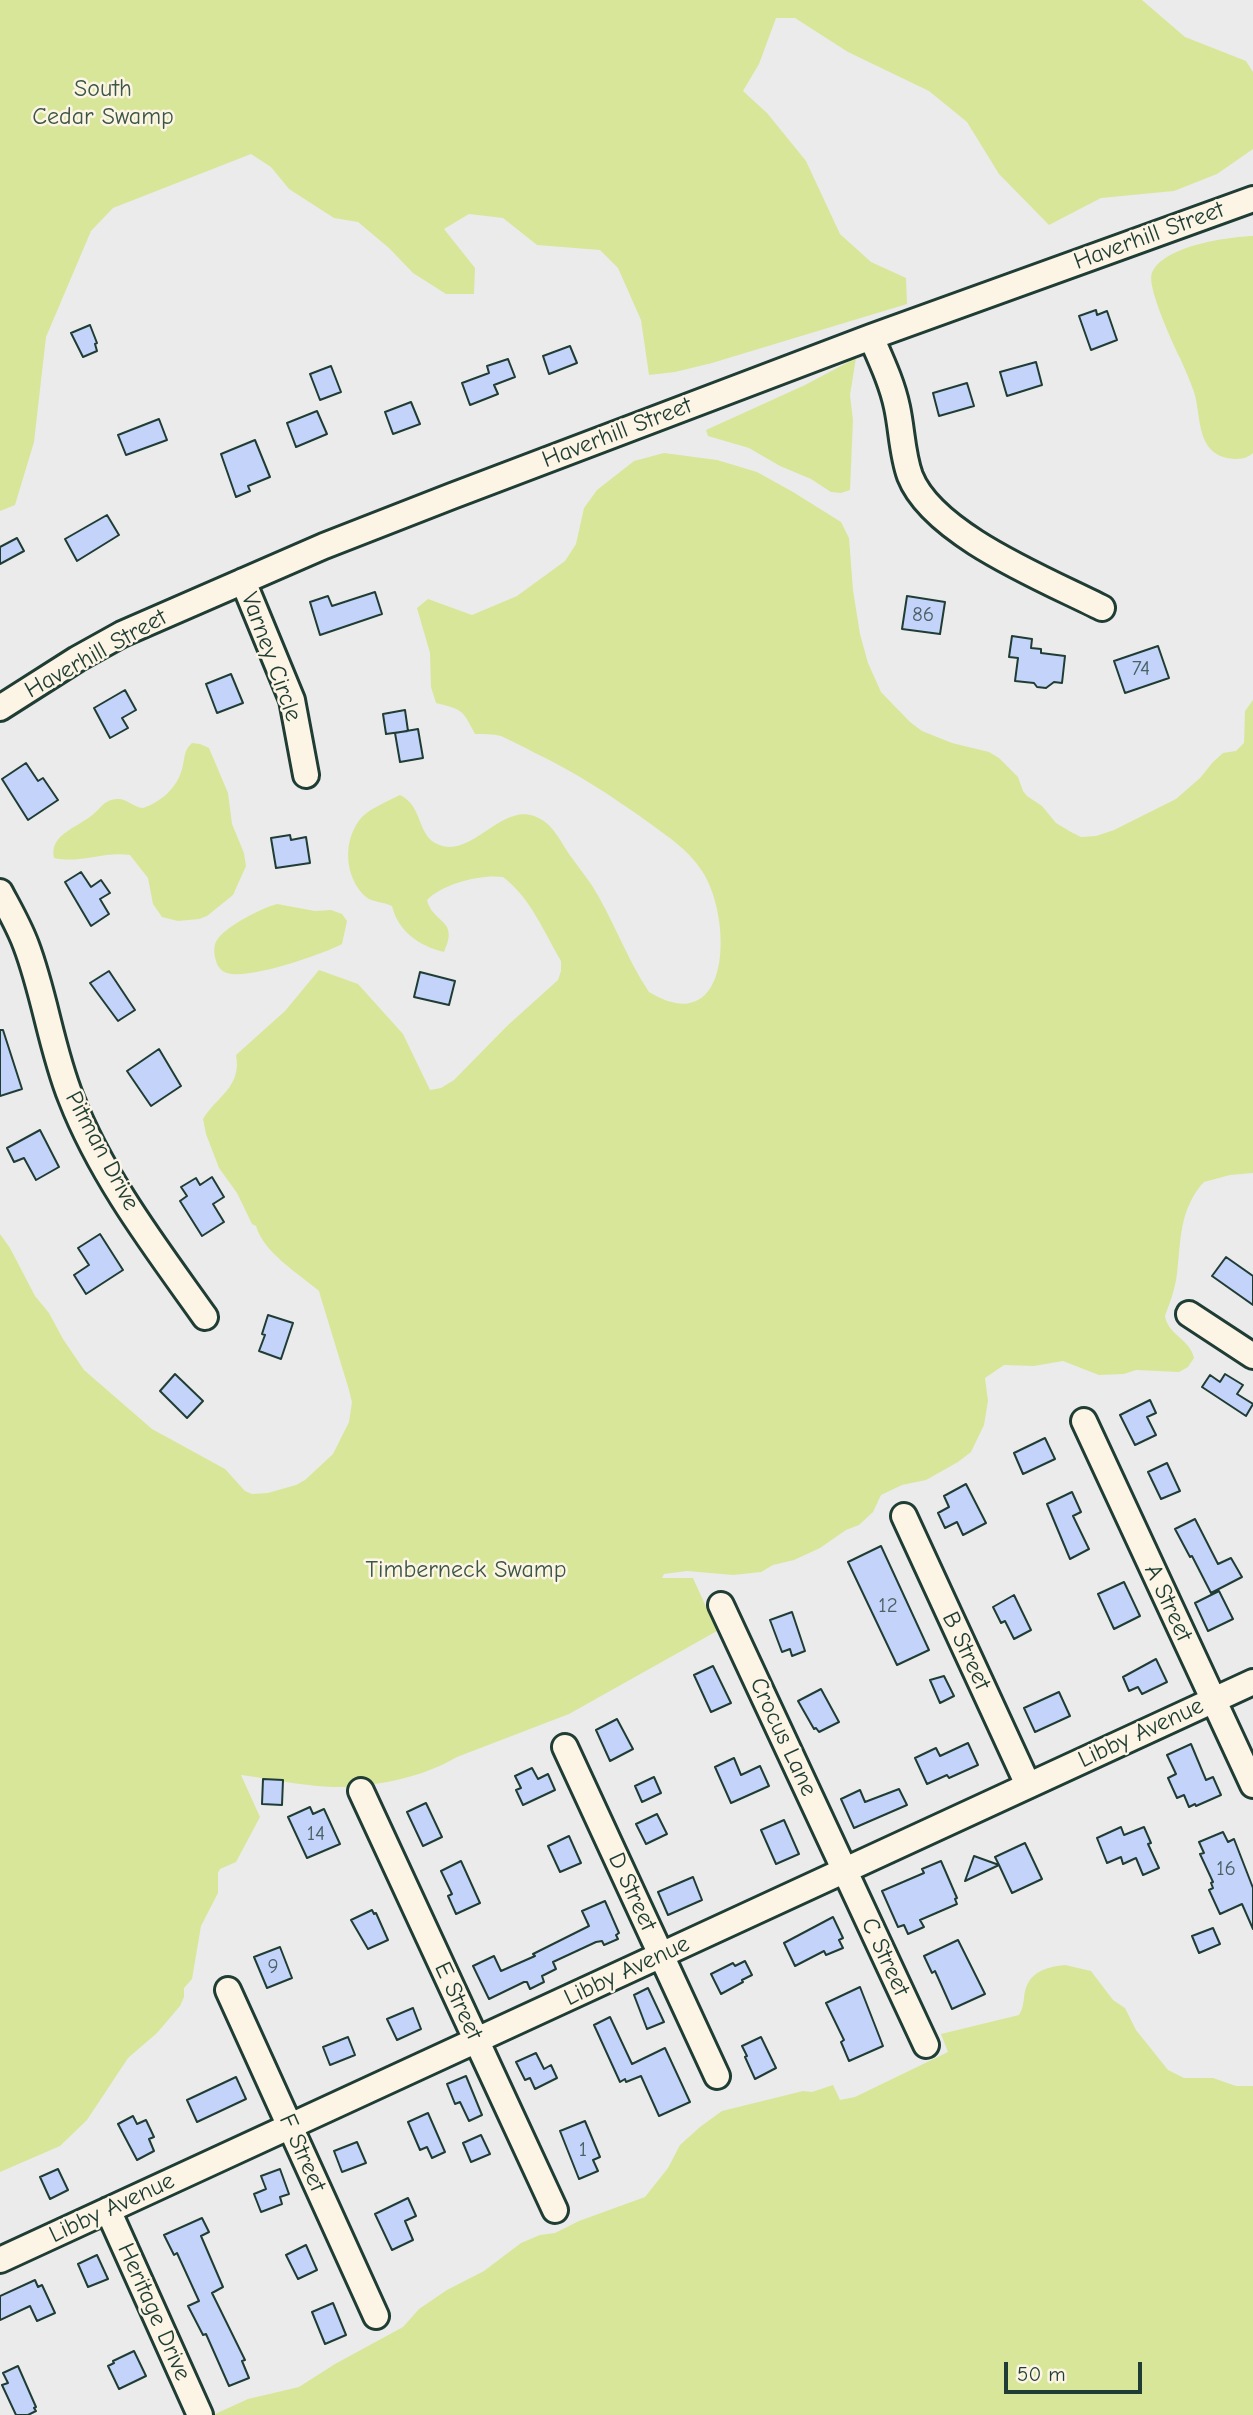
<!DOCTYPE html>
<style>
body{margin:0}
#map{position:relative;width:1253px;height:2415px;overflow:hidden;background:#ebebeb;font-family:"Comic Neue",sans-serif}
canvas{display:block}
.scale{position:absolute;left:1004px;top:2362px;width:138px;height:32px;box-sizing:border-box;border:4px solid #1f3d34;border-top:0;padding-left:9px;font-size:21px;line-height:24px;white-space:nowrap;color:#1f3d34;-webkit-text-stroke:5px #fcf5e5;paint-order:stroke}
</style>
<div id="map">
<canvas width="1253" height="2415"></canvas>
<div class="scale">50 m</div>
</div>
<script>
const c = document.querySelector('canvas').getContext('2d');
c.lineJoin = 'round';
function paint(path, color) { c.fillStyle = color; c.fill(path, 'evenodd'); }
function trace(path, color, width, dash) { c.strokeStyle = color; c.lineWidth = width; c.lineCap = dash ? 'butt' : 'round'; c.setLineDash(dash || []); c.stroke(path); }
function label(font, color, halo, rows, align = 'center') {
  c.font = font + ' "Comic Neue",sans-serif'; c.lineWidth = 5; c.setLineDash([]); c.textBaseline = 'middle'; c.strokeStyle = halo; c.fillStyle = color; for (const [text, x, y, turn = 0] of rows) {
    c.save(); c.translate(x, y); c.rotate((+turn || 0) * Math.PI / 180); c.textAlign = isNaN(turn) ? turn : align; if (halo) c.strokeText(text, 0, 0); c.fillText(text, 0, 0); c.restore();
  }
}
const green = new Path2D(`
 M0,0H1142L1185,37L1246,61L1253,72V149L1217,174L1174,191L1101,198L1049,225L999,174L967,122L929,91L848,52L795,18H776L759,64L743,91L767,113L806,161L840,234L871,262L906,278L907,304L712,363L675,372L649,375L641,320L618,268L600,250L537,245L503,218L469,214L444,229L475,268L474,294H446L413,273L389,248L358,222L334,218L289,189L271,167L251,154L113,208L91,231L46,337L34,442L15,505L0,511Z
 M1253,236V453C1248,458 1241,459 1234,459C1195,456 1202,417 1194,392C1190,381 1185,369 1180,358C1173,344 1146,285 1152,273C1163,246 1227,237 1253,236Z
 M856,358L850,395L853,420L850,490L841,493L831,492L811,479L780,466L749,448L708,436L706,430L805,385Z
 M664,453L717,460L757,472L793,492L841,522L849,538L853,590L860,634L868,663L881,692L910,722L922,731L952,743L989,752L999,758L1018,777L1023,791L1027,796L1042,806L1056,823L1071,832L1081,837L1096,836L1114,830L1176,799L1200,778L1213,762L1223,753L1236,751L1244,743L1245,711L1253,700V1173L1230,1175L1204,1182C1179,1209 1181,1241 1177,1274C1175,1289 1170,1303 1165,1316C1168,1335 1190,1339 1194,1358L1188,1367L1179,1372L1136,1370L1124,1374L1099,1375L1063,1361L1034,1366L1004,1365L985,1378L988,1401L984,1425L971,1452L958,1462L926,1480L902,1485L881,1495L873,1512L859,1525L846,1530L820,1548L794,1560L773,1565L761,1572L733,1575L687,1571L664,1574L662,1578H693L717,1631L569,1714L457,1757C423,1777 382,1785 343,1787C314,1788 271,1779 241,1775L260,1817L236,1862L220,1869L218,1873V1893L201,1926L192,1979L184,1988V1997L180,2006L157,2033L128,2058L87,2120L60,2146L0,2172V1234L10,1248L35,1296L49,1313L63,1339L84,1370L152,1429L225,1469L245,1491L252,1494L268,1493L296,1485L305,1480L333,1454L349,1422L352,1402L349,1390L321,1298L319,1291C298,1273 264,1253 256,1226L252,1224L237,1193L219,1168L206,1134L203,1119C217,1096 242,1087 236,1055L285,1011L319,970L358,984L403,1034L430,1090L441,1088L454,1080L507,1026L558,980L561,971V961C544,932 530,897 503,877C481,874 442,884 427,900C433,924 460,919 444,952C419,946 398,931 392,906C384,902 372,902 366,897C344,878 342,839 362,817C371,808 388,801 400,795C423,806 417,835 437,844C471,860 500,804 534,816C554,823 560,842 572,858C578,867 585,875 591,884C613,918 626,958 649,992C732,1042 733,918 702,871C688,849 668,837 648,822C610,795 577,773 535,753C524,747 512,741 501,736C493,734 483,734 475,734C462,709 463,710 436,703L431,687L430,653L417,608L428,599L472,615L517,596L565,561L576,544L584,508L597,490L634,461Z
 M192,743L200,744L209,748L228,793L232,824L244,853L246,866L233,895L207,916L199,919L178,921L162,917L153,904L148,878L130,855C104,851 80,864 54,858C49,835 76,828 91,816C101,809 103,800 117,799C126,798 133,807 143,808C161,802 177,788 182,769C185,759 183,751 192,743Z
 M277,904L315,911L331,910L342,914L347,921L342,944C321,955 248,980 227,973C221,971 218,967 216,961C214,954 213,946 217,940C226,926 262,908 277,904Z
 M1065,1965L1091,1971L1113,2000L1125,2008L1136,2030L1168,2070L1184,2078H1213L1236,2086H1253V2415H213L248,2399L299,2387L335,2364L403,2327L419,2309L447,2290L484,2271L521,2243L540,2235L555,2233L579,2221L645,2197L668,2168L680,2145L700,2127L722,2111L803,2091L812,2092L833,2085L840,2100L855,2097L948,2052L941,2034L1019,2015C1023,2008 1023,2005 1024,1998C1026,1974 1043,1967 1065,1965Z`);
const building = new Path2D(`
 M1096,310L1097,315L1107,311L1117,340L1091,350L1079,316Z
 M90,325L97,343L95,344L97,351L83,357L71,333Z
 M570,346L577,363L549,374L543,356Z
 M508,359L515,377L494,385L498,394L470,405L462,383L489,373L487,366Z
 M1036,362L1042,385L1007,396L1000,372Z
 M331,366L341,392L320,400L310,374Z
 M967,383L974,406L939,416L933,393Z
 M411,402L420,424L393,434L385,412Z
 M317,411L327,434L296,447L287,423Z
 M159,419L167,440L126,455L118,435Z
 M255,440L270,477L248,486L250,491L236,497L221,454Z
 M107,515L119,535L77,561L65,539Z
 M17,538L24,551L0,564V547Z
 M375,592L382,614L320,635L310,602L328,596L332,606Z
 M907,596L945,602L940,634L902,629Z
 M1012,636L1032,639L1031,648L1041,649V653L1065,656L1062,683L1054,682L1046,688L1037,687L1034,683L1015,681L1018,658L1009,657Z
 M1158,646L1169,678L1125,693L1114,661Z
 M231,674L243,703L217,713L206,684Z
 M125,690L136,710L122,718L128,728L110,738L94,708Z
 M405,710L408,731L386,734L383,714Z
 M418,729L423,758L400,762L395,733Z
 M26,763L38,781L43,778L58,800L28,820L2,779Z
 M290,835L291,840L306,837L310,863L276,868L271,838Z
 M81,872L91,887L101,880L110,893L100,899L109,914L91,926L65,882Z
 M109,971L135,1010L118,1021L90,983Z
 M420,972L455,981L449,1005L414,997Z
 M0,1030H3L22,1089L0,1096Z
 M159,1049L181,1086L151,1106L127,1071Z
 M40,1130L59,1167L36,1180L24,1158L14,1162L7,1148Z
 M212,1177L224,1197L213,1204L224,1222L202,1236L180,1201L187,1196L181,1187L196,1178L200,1185Z
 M100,1234L123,1270L86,1294L74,1275L89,1265L78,1248Z
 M1226,1257L1253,1276V1305L1212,1276Z
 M268,1315L293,1323L281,1359L259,1351L265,1335L262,1334Z
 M175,1374L203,1401L187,1418L160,1391Z
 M1225,1374L1243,1385L1237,1394L1253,1404L1246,1416L1202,1387L1210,1375L1220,1382Z
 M1150,1400L1156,1413L1147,1417L1156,1435L1135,1445L1120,1415Z
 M1045,1438L1055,1459L1023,1474L1014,1453Z
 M1167,1463L1180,1491L1161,1499L1148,1472Z
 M966,1484L986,1523L963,1535L957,1522L945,1528L938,1513L949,1507L944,1496Z
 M1072,1492L1081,1512L1073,1516L1089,1549L1070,1559L1047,1504Z
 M1195,1519L1218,1564L1231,1558L1242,1577L1211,1593L1192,1556L1190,1557L1175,1529Z
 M881,1546L929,1650L897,1665L848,1562Z
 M1124,1582L1140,1616L1114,1629L1098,1594Z
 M1219,1591L1233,1619L1208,1631L1195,1603Z
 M1014,1595L1031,1630L1014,1639L1005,1621L1001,1623L993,1607Z
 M792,1612L805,1651L792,1656L790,1649L782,1652L770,1620Z
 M1156,1659L1167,1682L1142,1694L1138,1687L1129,1691L1123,1677Z
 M713,1666L731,1703L711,1712L694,1675Z
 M944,1676L954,1696L940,1703L930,1680Z
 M821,1689L839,1722L819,1732L816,1728L814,1729L798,1701Z
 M1059,1692L1070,1716L1035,1732L1024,1708Z
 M617,1719L633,1749L610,1761L596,1730Z
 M968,1743L978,1765L949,1778L947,1775L927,1784L915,1758L936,1748L940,1756Z
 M1191,1744L1206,1780L1213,1777L1221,1795L1196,1806L1195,1804L1189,1807L1184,1795L1177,1798L1168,1778L1176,1774L1167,1755Z
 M734,1758L741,1775L760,1766L769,1786L731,1803L715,1767Z
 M532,1768L538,1779L548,1774L555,1790L523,1805L516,1790L521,1788L515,1776Z
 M654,1777L661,1793L642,1802L635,1786Z
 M263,1779L283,1780L282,1805L262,1804Z
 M899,1789L907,1805L854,1828L841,1799L860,1790L865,1802Z
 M426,1803L442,1837L423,1846L407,1812Z
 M310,1807L313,1814L324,1809L340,1844L307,1858L288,1817Z
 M657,1814L667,1834L646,1844L636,1824Z
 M784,1820L799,1854L776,1864L761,1830Z
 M1121,1827L1124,1835L1144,1827L1151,1843L1148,1844L1159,1868L1143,1875L1136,1858L1123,1864L1121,1857L1107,1863L1097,1838Z
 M1223,1832L1228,1842L1234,1839L1253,1888V1929L1242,1904L1220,1914L1209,1890L1213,1888L1211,1883L1213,1882L1200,1854L1204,1853L1199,1842Z
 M569,1836L581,1863L560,1872L548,1846Z
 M1025,1843L1042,1879L1012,1893L999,1865L965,1881L974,1856L999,1865L995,1857Z
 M461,1861L480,1903L456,1914L448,1896L452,1894L441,1871Z
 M941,1861L957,1898L955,1899L957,1904L920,1920L924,1927L908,1934L904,1925L898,1927L882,1891L924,1873L922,1869Z
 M693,1877L702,1900L668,1915L658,1892Z
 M605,1901L619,1933L616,1935L618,1939L604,1945L602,1941L596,1942L553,1962L556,1969L542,1976L544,1982L530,1989L527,1982H524L489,1999L473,1966L494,1956L501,1971L535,1956L533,1954L589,1926L582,1911Z
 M372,1910L374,1914L376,1913L388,1940L368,1949L351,1920Z
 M833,1917L843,1938L839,1940L843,1948L826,1955L824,1951L795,1966L784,1943Z
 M1213,1928L1220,1944L1199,1953L1192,1936Z
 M958,1940L985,1994L952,2009L935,1971L932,1973L924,1956Z
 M280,1947L292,1978L267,1988L254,1957Z
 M745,1961L752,1975L742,1980L743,1982L721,1994L711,1974L733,1963L735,1966Z
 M860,1987L883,2046L849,2061L841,2042L844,2040L826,2003Z
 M648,1988L664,2022L647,2029L634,1995Z
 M413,2008L421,2029L397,2040L387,2019Z
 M610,2017L632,2064L665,2048L690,2102L659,2116L641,2076L626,2082L625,2079L620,2082L594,2025Z
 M348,2037L355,2055L330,2065L323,2047Z
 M761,2037L776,2068L755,2079L745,2057L747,2056L742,2046Z
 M536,2053L544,2069L551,2065L557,2078L535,2089L530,2078L525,2080L516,2062Z
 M466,2076L482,2115L469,2121L460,2102L455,2104L447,2084Z
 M236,2077L246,2099L197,2122L187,2100Z
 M428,2113L445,2152L432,2158L427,2147L420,2150L408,2122Z
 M133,2116L137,2124L146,2120L154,2137L149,2139L154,2151L137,2160L118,2124Z
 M585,2121L600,2157L593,2160L598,2171L579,2179L560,2131Z
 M481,2135L490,2154L471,2162L463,2143Z
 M357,2142L366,2163L342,2172L334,2151Z
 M58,2169L68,2190L50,2199L40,2177Z
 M280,2169L289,2194L280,2197L282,2204L261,2212L254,2194L266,2189L261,2176Z
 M408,2198L416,2216L405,2221L413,2240L392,2250L375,2214Z
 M202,2218L209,2232L201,2236L223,2287L212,2293L245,2360L242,2361L249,2378L229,2386L206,2334L203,2335L188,2306L199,2301L177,2253L174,2255L164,2235Z
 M306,2245L317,2270L298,2279L286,2255Z
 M97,2255L108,2279L88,2287L78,2264Z
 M35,2280L38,2287L42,2285L55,2313L37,2321L30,2306L0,2320V2296Z
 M333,2303L346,2335L325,2344L312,2312Z
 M134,2351L146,2376L119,2389L108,2366L114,2363L113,2361Z
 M18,2366L36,2407L34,2408L36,2411L28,2415H16L2,2385L8,2383L3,2373Z`);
const minor = new Path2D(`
 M871,337C881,360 892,383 897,407C902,430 902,454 910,476C933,535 1047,580 1102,608
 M243,581L292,700L306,775
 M0,708L77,659L122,634L324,546L452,496L871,337L1253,199
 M0,892C9,909 19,926 26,945C45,995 51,1048 71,1098C102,1178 156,1248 205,1317
 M1189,1314L1253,1356
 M1084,1421L1253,1785
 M904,1516L1028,1785
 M721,1605L926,2045
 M565,1747L717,2076
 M361,1791L555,2210
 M228,1990L376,2316
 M108,2210L200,2415
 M0,2260L1253,1682`);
const numberNames = [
 ["86",923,615],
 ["74",1141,669],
 ["12",888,1606],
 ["14",316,1834],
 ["16",1226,1869],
 ["9",273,1967],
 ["1",583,2150]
];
const parkNames = [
 ["South",103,89],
 ["Cedar Swamp",103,117],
 ["Timberneck Swamp",466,1570]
];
const streetNames = [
 ["Haverhill Street",1149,236,-20],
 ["Haverhill Street",617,433,-21],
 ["Haverhill Street",96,654,-29],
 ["Varney Circle",271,657,70],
 ["Pitman Drive",102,1151,62],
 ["A Street",1168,1603,65],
 ["B Street",966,1651,65],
 ["Libby Avenue",1141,1733,-25],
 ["Crocus Lane",783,1737,65],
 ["D Street",632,1892,65],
 ["C Street",885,1957,65],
 ["Libby Avenue",627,1971,-25],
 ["E Street",458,2001,65],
 ["F Street",302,2153,66],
 ["Libby Avenue",112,2208,-25],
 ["Heritage Drive",154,2312,66]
];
paint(green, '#d8e699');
paint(building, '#c4d3f9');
trace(building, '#1f3d34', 2);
trace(minor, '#1f3d34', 30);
trace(minor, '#fcf5e5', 24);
label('21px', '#486265', null, numberNames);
label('24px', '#3b5643', '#fcf5e5', parkNames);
label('24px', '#1f3d34', '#fcf5e5', streetNames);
</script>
